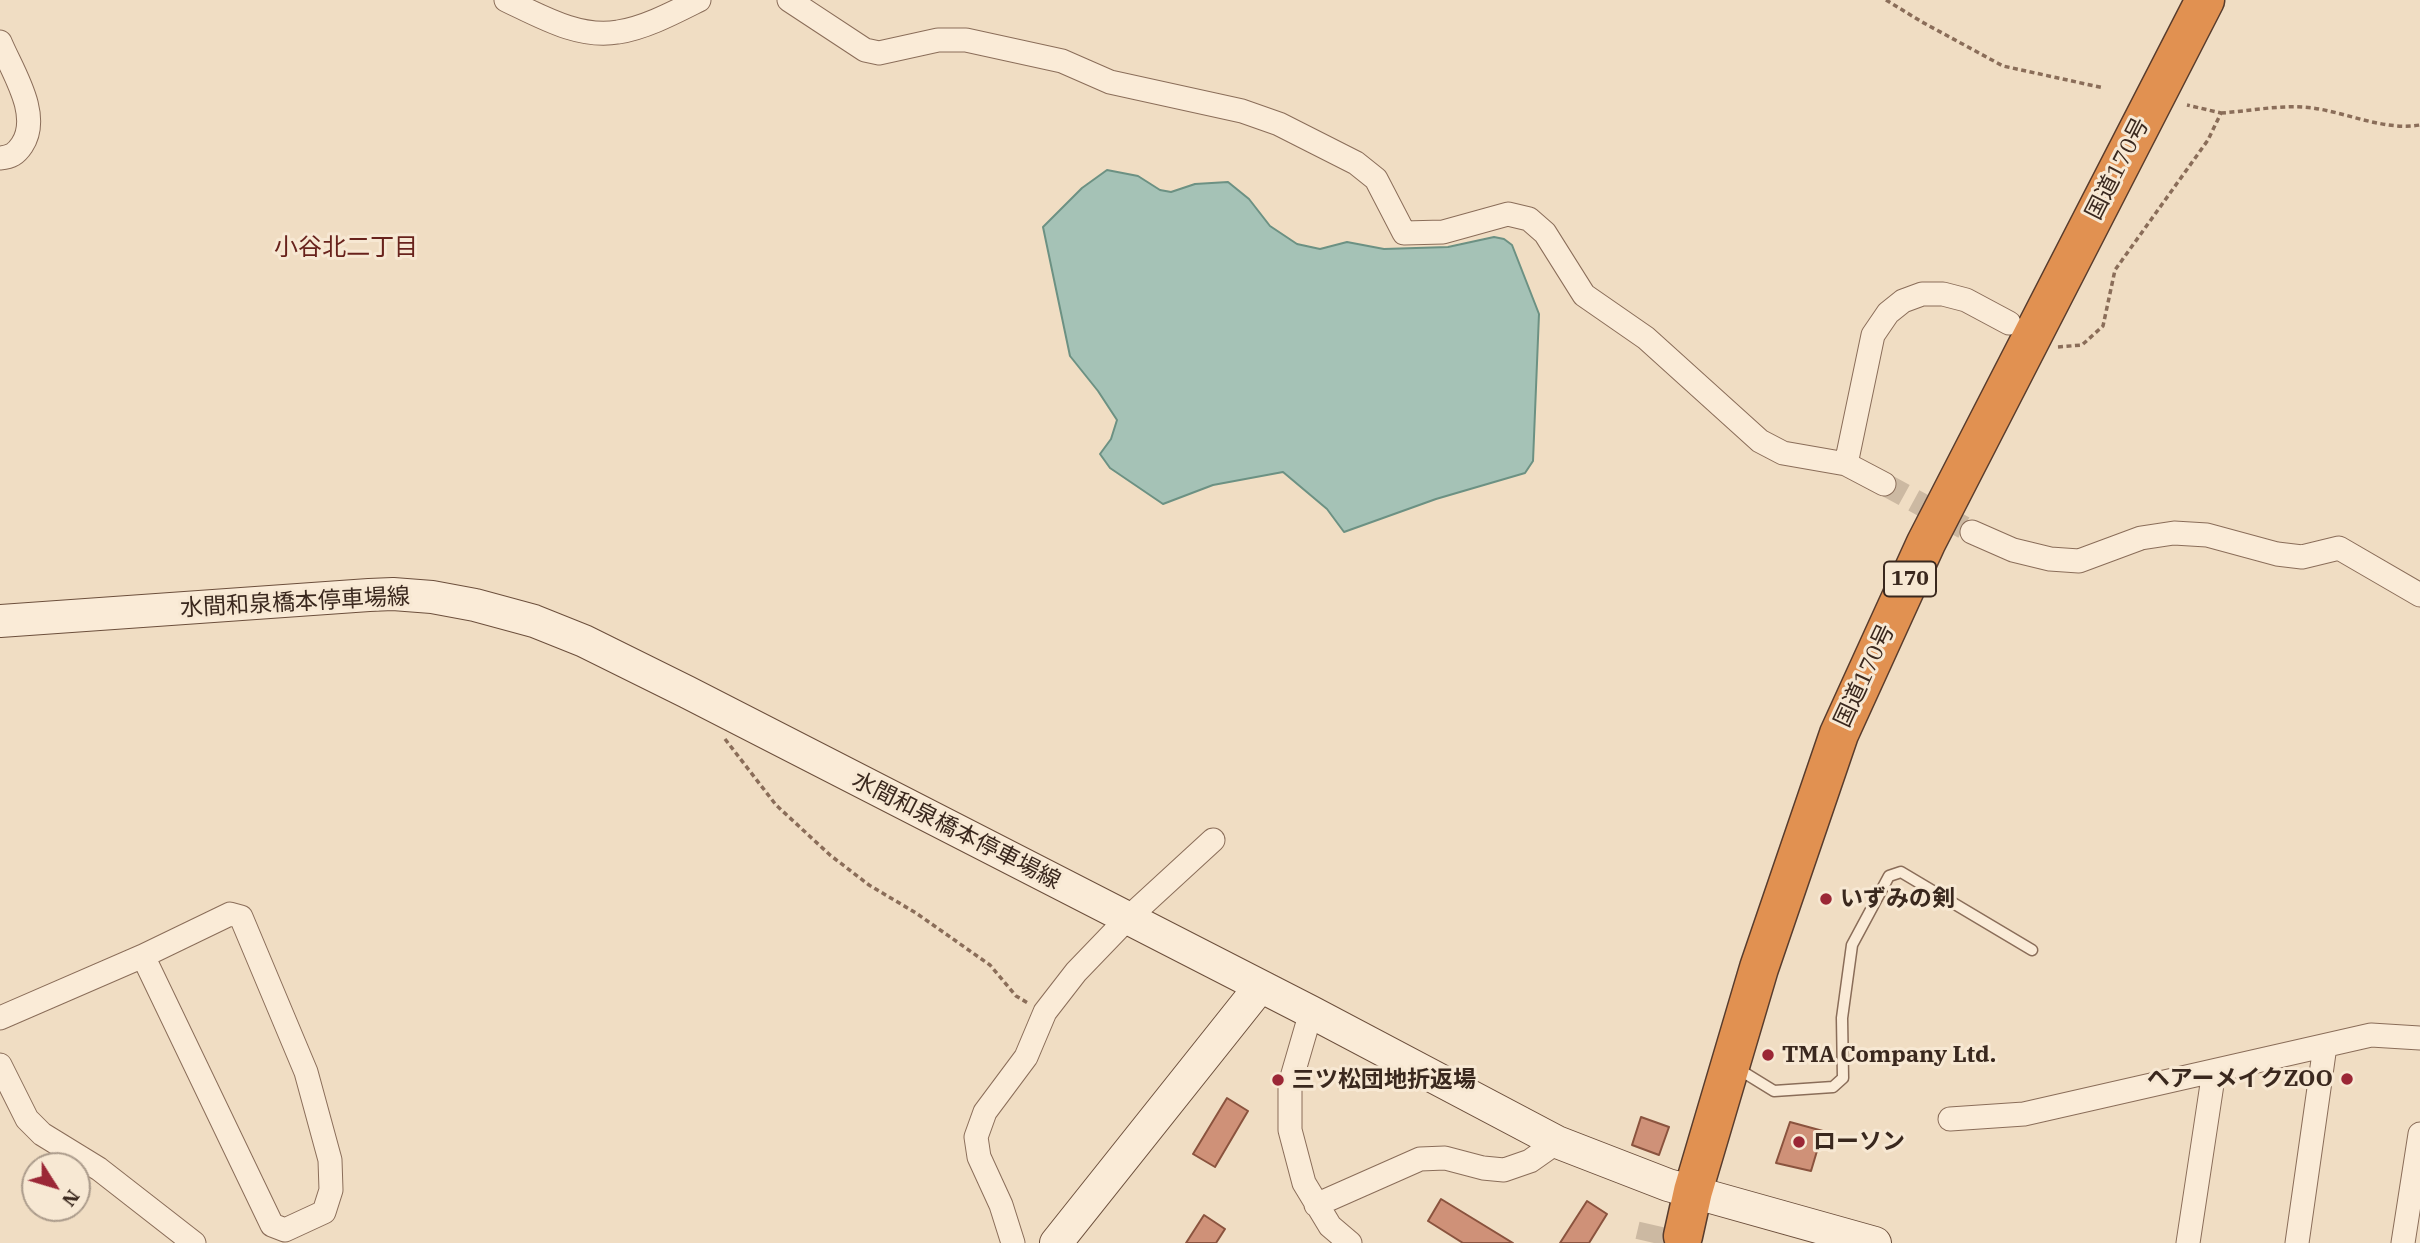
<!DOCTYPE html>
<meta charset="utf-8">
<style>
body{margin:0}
#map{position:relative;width:2420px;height:1243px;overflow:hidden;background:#f0ddc3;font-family:"IBM Plex Serif",serif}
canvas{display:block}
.north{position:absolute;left:21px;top:1152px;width:70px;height:70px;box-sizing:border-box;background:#f7e8d3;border:2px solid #ab9b8b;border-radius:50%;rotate:127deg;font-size:19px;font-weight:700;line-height:28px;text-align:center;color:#3a281e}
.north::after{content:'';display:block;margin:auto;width:24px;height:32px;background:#9b2736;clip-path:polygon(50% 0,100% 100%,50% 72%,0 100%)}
</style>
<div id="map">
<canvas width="2420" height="1243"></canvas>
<div class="north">N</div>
</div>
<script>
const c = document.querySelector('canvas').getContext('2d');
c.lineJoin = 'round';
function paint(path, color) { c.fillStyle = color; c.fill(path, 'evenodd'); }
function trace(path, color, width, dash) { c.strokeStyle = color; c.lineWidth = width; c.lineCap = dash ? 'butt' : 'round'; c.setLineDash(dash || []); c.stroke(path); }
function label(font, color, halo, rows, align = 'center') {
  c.font = font + ' "IBM Plex Serif","Noto Sans JP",serif'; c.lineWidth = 6; c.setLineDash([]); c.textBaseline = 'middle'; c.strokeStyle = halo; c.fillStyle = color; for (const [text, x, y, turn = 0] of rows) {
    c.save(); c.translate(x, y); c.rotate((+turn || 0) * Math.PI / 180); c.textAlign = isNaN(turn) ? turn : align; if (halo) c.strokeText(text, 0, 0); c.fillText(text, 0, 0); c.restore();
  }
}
const water = new Path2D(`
 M1107,170L1138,176L1160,190L1171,192L1195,184L1228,182L1249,199L1270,226L1297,244L1320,249L1347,242L1384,249L1448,247L1494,237L1504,239L1512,245L1539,314L1533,461L1525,473L1436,499L1344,532L1327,509L1283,472L1213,485L1163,504L1110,468L1100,454L1111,439L1117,420L1098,391L1070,356L1043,227L1082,188Z`);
const building = new Path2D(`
 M1227,1098L1248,1111L1215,1167L1193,1154Z
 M1641,1117L1669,1127L1659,1155L1632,1145Z
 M1790,1122L1823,1131L1811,1171L1776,1163Z
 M1441,1199L1513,1243H1463L1428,1221Z
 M1587,1201L1607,1214L1589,1243H1560Z
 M1204,1215L1225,1229L1216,1243H1186Z`);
const streetTunnel = new Path2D(`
 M1884,484L1972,532`);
const highwayTunnel = new Path2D(`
 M1654,1243L1658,1226`);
const path = new Path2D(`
 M1886,0L1922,22L2003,66L2104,88
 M2221,113C2251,111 2283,104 2313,108C2348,113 2385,131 2420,125
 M2058,347L2082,345L2103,326L2115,270L2208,140L2221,113L2187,105
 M725,739L776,805L830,855L869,885L916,913L990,965L1016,996L1028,1003`);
const lane = new Path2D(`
 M1735,1067L1774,1091L1833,1087L1843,1078L1842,1018L1852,945L1889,876L1901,872L2032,950`);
const street = new Path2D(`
 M506,0C540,16 579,39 618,32C645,28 675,12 699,0
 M789,0L865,50L879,53L938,40H966L1062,61L1110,82L1242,111L1279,124L1356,163L1376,179L1404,233L1443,232L1508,214L1529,219L1545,233L1584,295L1646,338L1760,441L1783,453L1846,464L1884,484
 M0,42C12,71 42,115 22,145C16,154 11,157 0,158
 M1846,464L1873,335L1888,313L1903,301L1922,294H1943L1966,300L2009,323
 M1972,532L2013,550L2050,559L2079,561L2141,538L2174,533L2207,535L2277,554L2302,557L2339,548L2420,595
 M230,914L241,917L306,1072L330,1160L331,1190L324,1212L285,1230L272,1225L143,956Z
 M1311,1012L1290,1084V1130L1304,1183L1330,1226L1350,1243
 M0,1018L143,956
 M0,1065L27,1119L42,1134L99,1169L194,1243
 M1950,1119L2024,1114L2371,1035L2420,1038
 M1316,1205L1420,1159L1445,1158L1483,1168L1504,1170L1530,1161L1557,1142
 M1013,1243L1001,1205L979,1157L976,1137L985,1112L1026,1057L1045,1012L1076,972L1127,919L1213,840
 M2188,1243L2214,1071
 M2297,1243L2325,1046
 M2403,1243L2420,1134`);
const secondary = new Path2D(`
 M0,621L369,595L393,594L432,597L475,605L534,621L584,641L687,692L1311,1012L1557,1142L1668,1185L1875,1243
 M1056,1243L1259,988`);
const highway = new Path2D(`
 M1683,1236L1693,1191L1759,968L1839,734L1926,543L2205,0`);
const markers = [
 [1826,899,7,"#9b2736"],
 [1768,1055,7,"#9b2736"],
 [2347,1079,7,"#9b2736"],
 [1278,1080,7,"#9b2736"],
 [1799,1142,7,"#9b2736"]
];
const shields = [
 [1910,579,52]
];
const shieldNames = [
 ["170",1910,579]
];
const streetNames = [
 ["国道170号",2118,169,-63],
 ["水間和泉橋本停車場線",295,603,-3],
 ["国道170号",1865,676,-65],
 ["水間和泉橋本停車場線",956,831,27]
];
const poiNames = [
 ["いずみの剣",1840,899],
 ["TMA Company Ltd.",1782,1055],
 ["ヘアーメイクZOO",2333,1079,"right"],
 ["三ツ松団地折返場",1292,1080],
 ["ローソン",1813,1142]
];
const neighbourhoodNames = [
 ["小谷北二丁目",346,248]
];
paint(water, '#a5c2b6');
trace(water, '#6c9183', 2);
paint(building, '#cf9178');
trace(building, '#8a533e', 2);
trace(streetTunnel, '#ccb9a2', 23, [23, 11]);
trace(highwayTunnel, '#ccb9a2', 38, [38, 19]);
trace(lane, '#8a6d59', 13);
trace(street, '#8a6d59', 25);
trace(secondary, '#6c4f3c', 34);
trace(highway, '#583c2d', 41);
trace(path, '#8a6d59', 3.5, [5, 3.5]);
trace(lane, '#faebd7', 10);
trace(street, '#faebd7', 23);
trace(secondary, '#faebd7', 32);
trace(highway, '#e19151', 38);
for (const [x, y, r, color] of markers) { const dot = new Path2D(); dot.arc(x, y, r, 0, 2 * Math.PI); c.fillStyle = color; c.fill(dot); trace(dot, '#f7e8d3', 2.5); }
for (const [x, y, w] of shields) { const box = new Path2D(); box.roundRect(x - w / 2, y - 17.5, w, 35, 5); c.fillStyle = '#f7e8d3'; c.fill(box); trace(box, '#3a281e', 2); }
label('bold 21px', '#3a281e', null, shieldNames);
label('23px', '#3a281e', '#f7e8d3', streetNames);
label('bold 23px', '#3a281e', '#f7e8d3', poiNames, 'left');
label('24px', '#68221c', '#f7e8d3', neighbourhoodNames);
</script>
